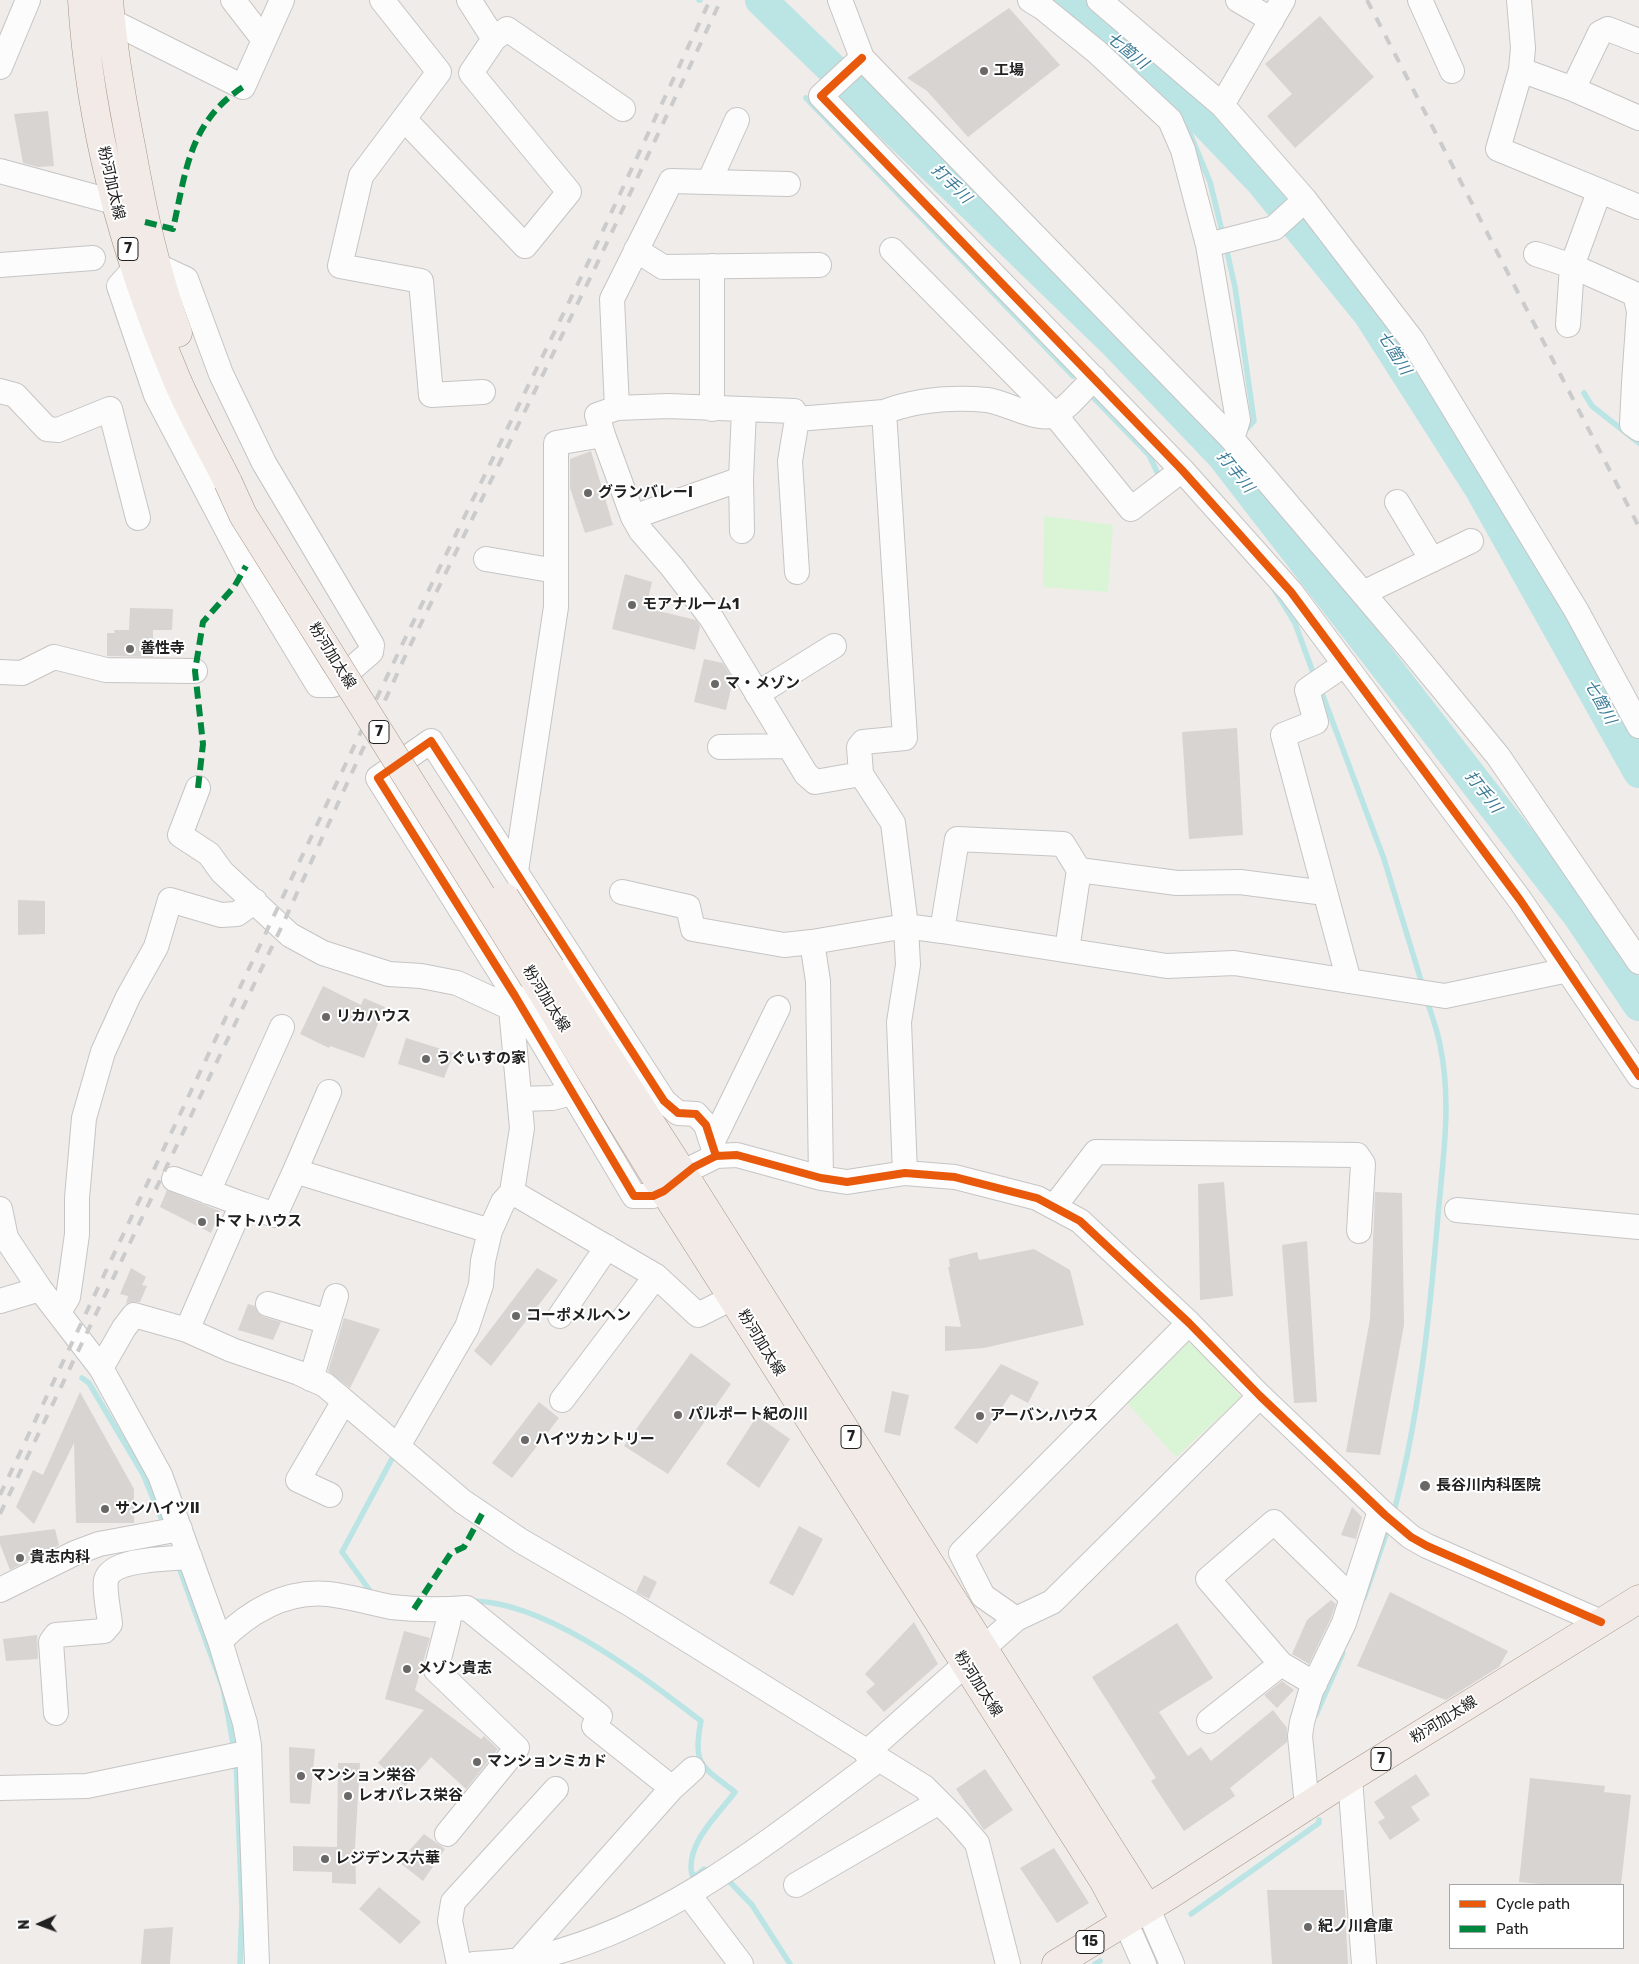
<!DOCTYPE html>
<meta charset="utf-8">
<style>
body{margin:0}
#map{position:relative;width:1639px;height:1964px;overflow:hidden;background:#efecea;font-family:Rubik,sans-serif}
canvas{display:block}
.legend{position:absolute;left:1449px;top:1884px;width:175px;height:65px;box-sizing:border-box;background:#fff;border:1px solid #a6a6a6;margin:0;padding:6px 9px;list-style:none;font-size:15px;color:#212121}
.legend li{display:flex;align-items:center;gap:10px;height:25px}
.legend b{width:25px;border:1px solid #a6a6a6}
.north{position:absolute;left:15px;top:1899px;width:50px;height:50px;-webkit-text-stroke:4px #fff;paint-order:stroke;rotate:268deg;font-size:14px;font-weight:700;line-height:20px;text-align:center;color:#212121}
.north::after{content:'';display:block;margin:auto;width:18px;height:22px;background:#212121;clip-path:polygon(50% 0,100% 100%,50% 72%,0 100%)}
</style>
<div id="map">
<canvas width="1639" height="1964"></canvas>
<ul class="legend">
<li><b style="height:6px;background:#e8590c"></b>Cycle path</li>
<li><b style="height:6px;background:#00873e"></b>Path</li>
</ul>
<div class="north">N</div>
</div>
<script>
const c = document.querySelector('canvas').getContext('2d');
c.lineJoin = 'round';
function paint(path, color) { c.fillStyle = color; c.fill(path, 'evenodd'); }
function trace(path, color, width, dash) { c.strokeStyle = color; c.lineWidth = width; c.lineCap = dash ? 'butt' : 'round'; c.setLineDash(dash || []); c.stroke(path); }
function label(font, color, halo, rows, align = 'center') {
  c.font = font + ' Rubik,"Noto Sans JP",sans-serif'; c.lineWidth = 4; c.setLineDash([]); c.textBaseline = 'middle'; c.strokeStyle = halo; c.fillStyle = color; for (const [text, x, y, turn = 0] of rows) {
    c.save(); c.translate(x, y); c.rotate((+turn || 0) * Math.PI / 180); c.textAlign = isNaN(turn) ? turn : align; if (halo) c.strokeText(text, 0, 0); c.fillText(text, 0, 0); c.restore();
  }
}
const park = new Path2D(`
 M1044,516L1113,525L1108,592L1043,587Z
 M1191,1340L1241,1397L1176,1457L1127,1403Z`);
const stream = new Path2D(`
 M699,0H700
 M1171,87L1210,182L1223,235
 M806,98L1073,376
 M1226,247L1235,287L1254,421L1243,433
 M1584,393L1592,406L1639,443
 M1092,396L1149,455L1158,474
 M1222,455L1232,445
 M1274,589L1295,623L1315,678
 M1320,688L1384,859L1423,987
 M82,1378L89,1383L143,1474L164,1525
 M1393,1515C1419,1419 1430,1314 1438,1215C1443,1159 1452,1101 1440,1045C1437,1029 1431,1013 1426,998
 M177,1562L223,1688L234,1749
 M373,1595L342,1552L394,1455
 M1364,1598L1389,1526
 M470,1601C545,1600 643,1677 701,1721C692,1766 702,1766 735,1792C718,1815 685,1844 692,1875H697L704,1869L709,1871
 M1316,1715L1343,1653
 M236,1760L242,1909L240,1964
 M729,1881L752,1905L790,1964
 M1191,1914L1319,1823V1820
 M1095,1964L1100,1961`);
const river = new Path2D(`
 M761,0L1114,342L1222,455L1579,916L1639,1005
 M1065,0L1171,87L1261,181L1369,314L1480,488L1639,772`);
const building = new Path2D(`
 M1009,8L1060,65L968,137L927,91L907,78Z
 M1320,16L1374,77L1295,148L1267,116L1292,94L1265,64Z
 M48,111L54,166L38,167L23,163L14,114Z
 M591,451L613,525L585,533L570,488V459Z
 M625,574L652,582L646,608L696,620L700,626L695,650L612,629Z
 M130,608L173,609L172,630H153V657L107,656V633H115L114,630H129Z
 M704,659L723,663L733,680L726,710L694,702Z
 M1237,728L1243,835L1189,839L1182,732Z
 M18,900L45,901V934L18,935Z
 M323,986L361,1005L364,998L385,1007L364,1058L330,1046L329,1048L300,1034Z
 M406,1038L454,1053L444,1078L398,1064Z
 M1224,1182L1233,1296L1200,1300L1198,1184Z
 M167,1190L220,1211L211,1233L160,1207Z
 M1375,1192L1402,1193L1404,1325L1380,1455L1346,1452L1370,1319Z
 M1307,1241L1317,1402L1294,1403L1282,1245Z
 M1034,1249L1070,1270L1084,1325L984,1348L945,1351V1326L961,1327L948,1267H950L949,1259L977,1252L979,1260Z
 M131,1268L146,1277L142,1285L147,1286L140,1302H130L126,1304L128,1296L120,1294Z
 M537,1268L558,1280L491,1366L474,1351Z
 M248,1304L255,1306L258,1313L264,1317L281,1322L273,1340L238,1330Z
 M344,1318L380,1329L350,1388L328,1371Z
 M691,1353L731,1384L668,1474L624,1446Z
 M1001,1364L1039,1382L1028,1403L1011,1394L977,1444L954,1428Z
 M892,1391L909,1395L900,1436L884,1432Z
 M80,1392L134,1489V1523H76L74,1443L34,1524L16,1507L33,1470L43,1475Z
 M539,1402L559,1418L512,1478L492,1463Z
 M757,1416L790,1439L759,1488L726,1464Z
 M1352,1507L1362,1517L1356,1539L1341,1535Z
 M799,1526L823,1539L793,1596L769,1583Z
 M55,1529L59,1545L10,1570L0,1544V1536Z
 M644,1575L657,1582L649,1599L636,1592Z
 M1390,1592L1508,1651L1499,1667L1446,1700L1357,1666Z
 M1331,1600L1336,1604L1331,1618L1309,1664L1292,1654L1307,1620Z
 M914,1622L938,1664L884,1712L866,1692L875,1684L865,1674Z
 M1177,1623L1213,1678L1159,1712L1188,1756L1201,1747L1211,1761L1273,1710L1287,1728V1742L1230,1788L1235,1796L1184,1831L1151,1781L1156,1778L1092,1677Z
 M404,1631L430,1638L415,1690L481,1739L484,1736L498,1749L466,1789L431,1757L405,1786L378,1763L424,1710L385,1699Z
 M37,1635L38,1659L6,1661L3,1639Z
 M1282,1681L1294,1690L1277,1708L1264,1695Z
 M289,1747L315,1749L310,1804L290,1803Z
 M338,1763H360L355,1847L356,1884L332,1883V1872L293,1871V1846L337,1847Z
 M985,1769L1013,1810L984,1830L956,1789Z
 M1416,1774L1430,1795L1411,1807L1420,1820L1390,1840L1378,1822L1385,1818L1374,1802Z
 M1530,1778L1605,1786L1604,1792L1631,1795L1621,1885H1550L1519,1882Z
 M424,1834L445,1849L423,1881L399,1862Z
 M1054,1848L1089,1903L1057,1923L1020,1868Z
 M379,1887L421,1922L400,1944L359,1909Z
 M1267,1890H1344L1348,1964H1272Z
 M173,1927L170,1964H141L144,1929Z`);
const minor = new Path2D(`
 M233,0L264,40
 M382,0L439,72L361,176L340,266L421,281L431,395L483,392
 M840,0L862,58L1232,439L1407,645L1498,756L1639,962
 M1030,0L1043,8L1097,52L1170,120L1183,150L1208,245L1238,420L1232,439
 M1099,0L1222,105L1305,200L1412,340L1576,610L1639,726
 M1238,0L1272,20
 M1420,0L1452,71
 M1519,0L1523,48L1521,70
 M97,14L243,87L282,0
 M494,39L507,29L623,109
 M1639,41L1608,29L1600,33L1573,89L1639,118
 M862,58L821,96L1182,470L1291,592L1520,900L1639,1076
 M0,67L28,0
 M1573,89L1521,70L1498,149L1639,207
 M1222,105L1283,0
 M405,120L525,246L569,192L471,73L494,39L469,0
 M737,120L709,182L788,184
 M0,171L114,202
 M1208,245L1274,228L1305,200
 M636,250L663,267L819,265
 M892,250L1055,415L1131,509L1182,470
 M1536,254L1572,266L1635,294L1639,311
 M0,265L93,258
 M712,266V409
 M134,269L119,286L156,395L246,566L318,685H333L371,652L372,645L264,463L221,374L186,279L156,265
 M1639,311L1634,383H1639
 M1568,325L1572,266L1599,192
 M1634,383L1632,424L1639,429
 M0,391L15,395L47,429L58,430L110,409L138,518
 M617,408L612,299L671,181L709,182
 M603,435L633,517L641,531L672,567L712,619L806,774L815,782L861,774L893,823L906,926L908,965L899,1022L905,1173
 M1397,502L1432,560
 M633,517L741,479
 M742,531L741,479L744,410
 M486,559L556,571V607L516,871
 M556,571V443L603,435L597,415L617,408L668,406L794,411L797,419L884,412
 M797,572L790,461L797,419
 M1363,593L1471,541
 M1345,664L1307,690L1316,722L1283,735L1349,981
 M0,672L22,673L54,657L106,670L195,671
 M757,694L834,646
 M720,747L788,746
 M861,774L859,747L863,742L905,738L884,412C916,400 953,397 987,400C1005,402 1038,422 1054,415C1066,410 1084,388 1094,378
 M198,788L180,835L209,854L222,872L290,935L323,953L389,974L421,976L457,983L511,1008
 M622,892L688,907L693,929L784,945L812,942L818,981L821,1178
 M942,931L1167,966L1234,963L1445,996L1568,970
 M812,942L906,926L942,931L957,839L1063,844L1079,870
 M1067,950L1079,870L1177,883L1240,882L1325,893
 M520,1099L552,1098L572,1093
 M712,1143L778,1008
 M716,1156L706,1125L696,1114L678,1113L664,1101L431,741L378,778L515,996L634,1196H653L664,1191L694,1167L716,1156L737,1155L821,1178L847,1182L905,1173L955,1177L1037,1198L1080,1221L1189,1323L1260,1396L1385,1515L1411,1537L1427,1546L1601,1622
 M295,1171L329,1092
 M174,1179L242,1204
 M208,1192L282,1027
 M512,1192L656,1276L562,1400
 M1054,1207L1096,1152L1357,1155L1363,1164L1359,1231
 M0,1209L6,1238L40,1289L101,1368L160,1475L220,1641L245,1723L249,1745L257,1964
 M1457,1210L1639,1227
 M656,1276L698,1315L732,1298
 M0,1301L40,1289
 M268,1304L328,1322
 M59,1312L68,1297L72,1270L77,1234V1198L84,1118L103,1052L128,997L156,947L170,900L221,915L237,914L255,901
 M560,1316L607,1247
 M187,1330L242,1204L275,1215L295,1171L490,1231
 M101,1368L124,1328L134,1315L187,1330L232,1350L299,1373L325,1385L462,1501L521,1541L630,1604L924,1787L957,1820L977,1843L1008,1964
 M311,1379L336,1296
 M398,1446L467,1327L481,1285L483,1261L490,1231L503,1202L512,1192L522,1128L511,1008L515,996
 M330,1495L298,1480L344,1401
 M0,1590L75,1553L99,1544L180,1529
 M1016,1619L983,1596L961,1553L1189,1323
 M220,1641C249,1612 285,1590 328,1594C349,1596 370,1603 391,1607C417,1610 442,1610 467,1608L600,1716L594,1726L672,1788L693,1769
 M1315,1684L1281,1664L1208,1579L1274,1522L1352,1598
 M56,1713L51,1642L56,1635L104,1631L110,1624C109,1613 104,1590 106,1580C112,1558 170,1559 190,1557
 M1209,1721L1281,1664
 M866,1753L1016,1619L1052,1602L1260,1396
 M1350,1778L1364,1964
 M0,1788L87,1786L236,1755H249
 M1307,1806L1300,1736L1302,1722L1311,1691L1344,1623L1380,1511
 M447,1834L517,1748L436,1670L448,1623L450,1609
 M796,1885L939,1802
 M689,1895L741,1964
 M1147,1907L1172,1964
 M1125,1921L1144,1964
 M520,1959L672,1788
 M459,1964L450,1921L453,1902L556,1789
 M474,1964C496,1962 521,1962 542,1956C670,1924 774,1837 878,1760`);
const major = new Path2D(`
 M82,0C90,132 126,259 177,380C192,415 211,448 228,482
 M109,0C113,51 122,101 132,151C143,213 156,274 178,333
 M551,968L685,1176L1147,1907
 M534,979L664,1191L1103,1880L1125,1921
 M1056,1964L1171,1894L1350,1778L1639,1599`);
const rail = new Path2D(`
 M1367,0L1639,527
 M0,1495L401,647L587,265L710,0
 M0,1514L281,928L408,650L595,268L721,0`);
const majorBridge = new Path2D(`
 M228,482L243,515L534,979
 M505,897L551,968`);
const quiet = new Path2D(`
 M145,222L173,229C186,171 189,122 243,87
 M198,788L203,744L195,671L203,622L234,587L246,566
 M414,1609L451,1553L464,1547L482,1514`);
const cycleway = new Path2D(`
 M862,58L821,96L1182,470L1291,592L1520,900L1639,1076
 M716,1156L706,1125L696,1114L678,1113L664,1101L431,741L378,778L515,996L634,1196H653L664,1191L694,1167L716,1156L737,1155L821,1178L847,1182L905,1173L955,1177L1037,1198L1080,1221L1189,1323L1260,1396L1385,1515L1411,1537L1427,1546L1601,1622`);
const markers = [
 [984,71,5,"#696867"],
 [588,493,5,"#696867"],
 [632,605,5,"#696867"],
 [130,649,5,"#696867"],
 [715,684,5,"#696867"],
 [326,1017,5,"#696867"],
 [426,1059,5,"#696867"],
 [202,1222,5,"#696867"],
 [516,1316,5,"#696867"],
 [678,1415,5,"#696867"],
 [980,1416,5,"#696867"],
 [525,1440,5,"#696867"],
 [1425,1486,6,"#696867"],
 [105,1509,5,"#696867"],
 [20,1558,5,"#696867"],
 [407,1669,5,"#696867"],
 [477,1762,5,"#696867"],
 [301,1776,5,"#696867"],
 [348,1796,5,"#696867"],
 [325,1859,5,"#696867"],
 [1308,1927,5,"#696867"]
];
const shields = [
 [128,249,20],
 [379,732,20],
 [851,1437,20],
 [1381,1759,20],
 [1090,1942,28]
];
const shieldNames = [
 ["7",128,249],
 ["7",379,732],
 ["7",851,1437],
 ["7",1381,1759],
 ["15",1090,1942]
];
const poiNames = [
 ["工場",994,71],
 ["グランバレーI",598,493],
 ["モアナルーム1",642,605],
 ["善性寺",140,649],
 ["マ・メゾン",725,684],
 ["リカハウス",336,1017],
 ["うぐいすの家",436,1059],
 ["トマトハウス",212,1222],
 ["コーポメルヘン",526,1316],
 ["パルポート紀の川",688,1415],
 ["アーバン,ハウス",990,1416],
 ["ハイツカントリー",535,1440],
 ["長谷川内科医院",1436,1486],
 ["サンハイツII",115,1509],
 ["貴志内科",30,1558],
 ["メゾン貴志",417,1669],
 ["マンションミカド",487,1762],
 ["マンション栄谷",311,1776],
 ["レオパレス栄谷",358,1796],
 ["レジデンス六華",335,1859],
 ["紀ノ川倉庫",1318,1927]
];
const streetNames = [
 ["粉河加太線",111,183,77],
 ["粉河加太線",332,656,58],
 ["粉河加太線",546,999,58],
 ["粉河加太線",761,1343,58],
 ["粉河加太線",978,1684,57],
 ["粉河加太線",1444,1720,-32]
];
const waterNames = [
 ["七箇川",1127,51,39],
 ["打手川",951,184,44],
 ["七箇川",1394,353,58],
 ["打手川",1235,472,51],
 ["七箇川",1600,702,61],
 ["打手川",1483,792,52]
];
paint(park, '#daf5d5');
trace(stream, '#bbe4e4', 5.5);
trace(river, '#bbe4e4', 32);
paint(building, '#d8d4d2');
trace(minor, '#c6c5c4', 26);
trace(major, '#a69585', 29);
trace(minor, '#fdfcfc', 24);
trace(major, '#f2eae6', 28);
trace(rail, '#cbcbcb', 4, [10, 10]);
trace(majorBridge, '#a69585', 29, []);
trace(majorBridge, '#f2eae6', 28);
trace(quiet, '#00873e', 6, [12, 6]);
trace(cycleway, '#e8590c', 8);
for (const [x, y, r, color] of markers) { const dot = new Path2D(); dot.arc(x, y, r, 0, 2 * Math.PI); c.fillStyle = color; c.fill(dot); trace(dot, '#fff', 2); }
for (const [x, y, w] of shields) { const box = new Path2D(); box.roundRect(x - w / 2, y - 11.5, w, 23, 4); c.fillStyle = '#fff'; c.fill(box); trace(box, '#212121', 1); }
label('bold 14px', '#212121', null, shieldNames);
label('bold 15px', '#212121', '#fff', poiNames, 'left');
label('15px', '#212121', '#fff', streetNames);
label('italic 16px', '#3b7b97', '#fff', waterNames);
</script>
